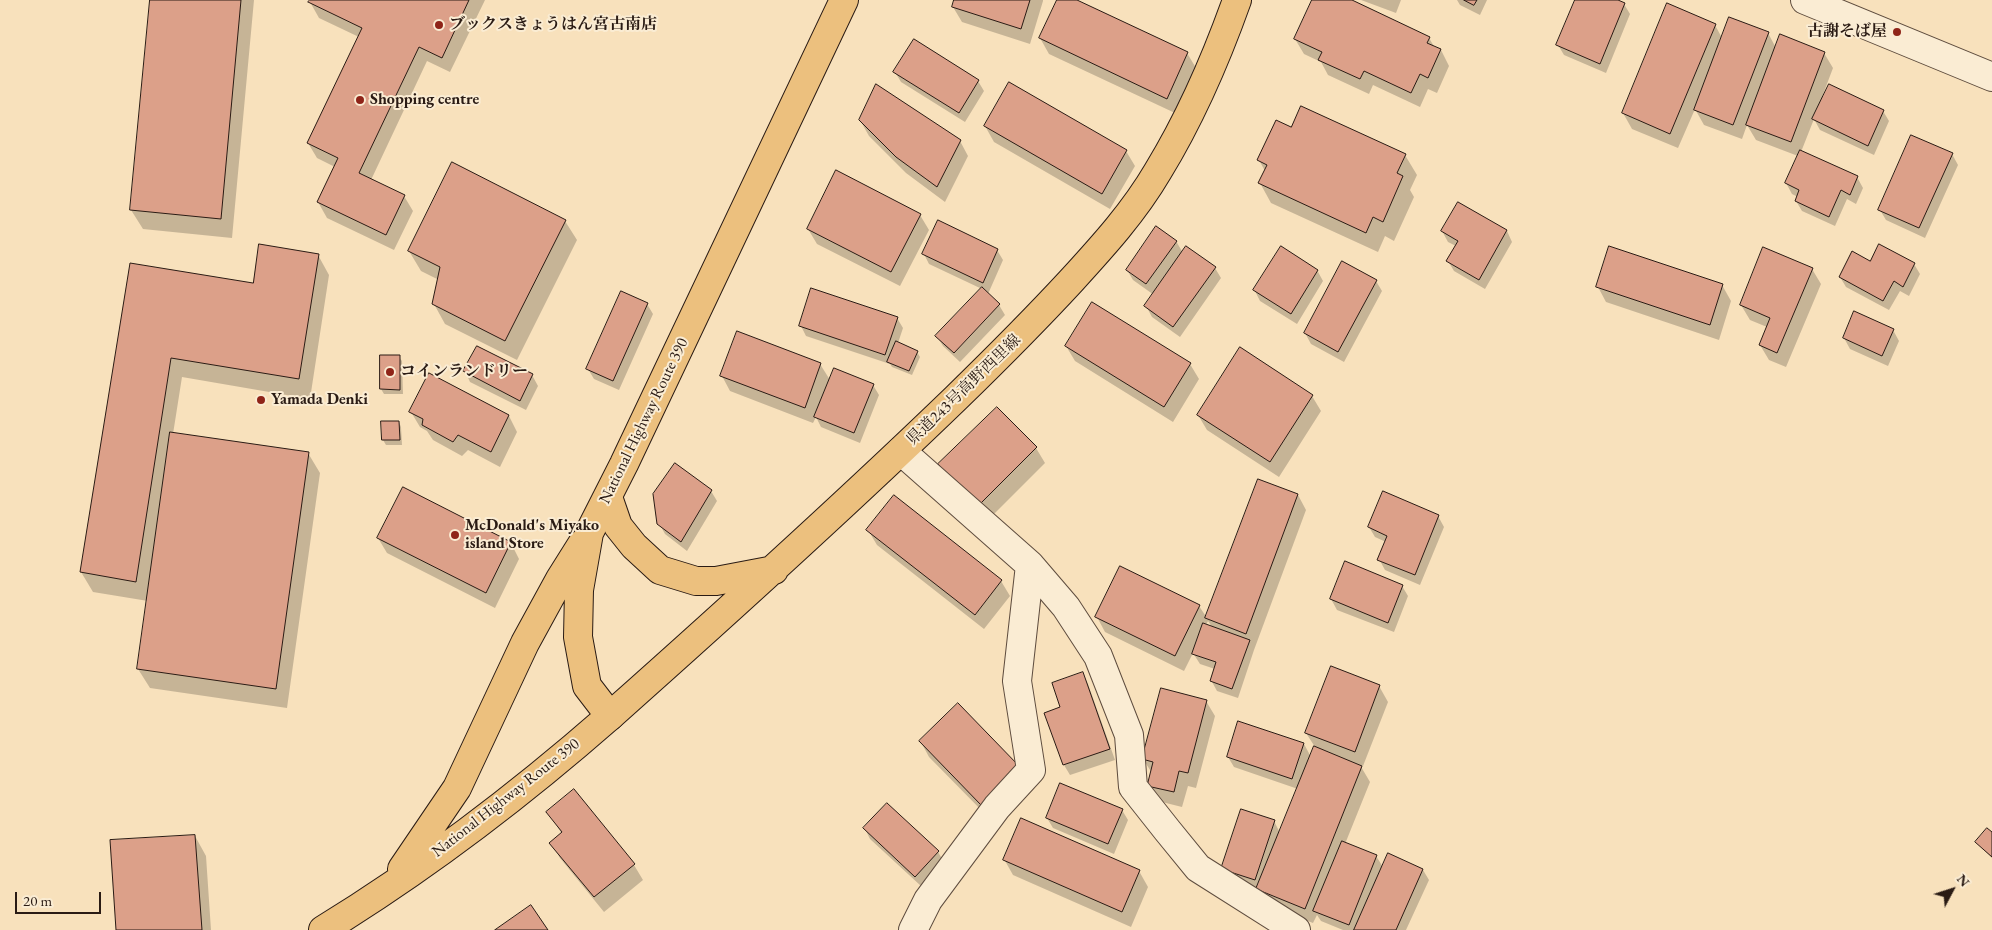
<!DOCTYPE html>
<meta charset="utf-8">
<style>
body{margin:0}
#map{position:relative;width:1992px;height:930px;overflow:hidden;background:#f8e1bc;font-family:"EB Garamond",serif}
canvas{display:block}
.north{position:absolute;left:1927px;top:865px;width:50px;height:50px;-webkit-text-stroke:4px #faecd3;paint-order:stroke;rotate:50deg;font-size:14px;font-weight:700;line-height:20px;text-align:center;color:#2a1b14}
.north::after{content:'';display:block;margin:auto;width:18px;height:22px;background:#2a1b14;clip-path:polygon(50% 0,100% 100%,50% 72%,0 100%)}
.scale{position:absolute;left:15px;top:892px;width:86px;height:22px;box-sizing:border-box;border:2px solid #2a1b14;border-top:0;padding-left:6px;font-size:15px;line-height:18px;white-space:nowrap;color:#2a1b14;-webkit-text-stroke:4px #faecd3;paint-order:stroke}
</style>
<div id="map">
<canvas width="1992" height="930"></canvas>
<div class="north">N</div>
<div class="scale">20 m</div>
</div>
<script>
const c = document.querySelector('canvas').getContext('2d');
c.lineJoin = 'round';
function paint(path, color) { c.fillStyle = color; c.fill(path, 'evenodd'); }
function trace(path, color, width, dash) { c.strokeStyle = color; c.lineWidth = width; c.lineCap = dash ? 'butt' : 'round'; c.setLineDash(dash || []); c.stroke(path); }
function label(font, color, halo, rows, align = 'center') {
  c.font = font + ' "EB Garamond","Noto Serif JP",serif'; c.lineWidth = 4; c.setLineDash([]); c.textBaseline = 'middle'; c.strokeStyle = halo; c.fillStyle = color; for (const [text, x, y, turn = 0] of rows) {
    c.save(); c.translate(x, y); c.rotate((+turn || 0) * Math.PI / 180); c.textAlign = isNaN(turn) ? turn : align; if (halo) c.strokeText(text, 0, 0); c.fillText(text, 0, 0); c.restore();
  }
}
const shadow = new Path2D(`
 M151,0H254L232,238L143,229L131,210Z
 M311,0H485L450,72L427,61L371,180L404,196L413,211L394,250L327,218L318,202L335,167L317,158L308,143L359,37L319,18L310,2Z
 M956,0H1043V1L1030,44L962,22L953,7Z
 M1058,0H1074L1187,53L1196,68L1175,113L1049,54L1040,38Z
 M1313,0H1350L1429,38L1435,48L1441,50L1449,66L1437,93L1428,89L1420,107L1373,85L1369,94L1328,75L1321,62L1304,54L1295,39Z
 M1361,0H1401L1396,13Z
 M1457,0H1487L1480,15L1460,5Z
 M1577,0H1615L1624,4L1630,14L1606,73L1564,55L1558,45Z
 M1715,25L1722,38L1768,33L1776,48L1824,53L1833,68L1822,97L1883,111L1889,121L1874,155L1820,130L1814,119L1801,152L1857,177L1863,188L1856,204L1847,199L1835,226L1802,211L1796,201L1798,197L1792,194L1786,183L1798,156L1756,140L1747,125L1742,139L1704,125L1695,109L1678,148L1632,129L1623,113Z
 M895,72L978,81L984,91L965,122L901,82Z
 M860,120L960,141L968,156L945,202L906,173L869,136Z
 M985,126L1126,151L1135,166L1110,209L994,142Z
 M1292,129L1405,155L1417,175L1410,190L1414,197L1394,241L1385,236L1378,252L1271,203L1260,183L1265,171L1259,160Z
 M1952,154L1958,165L1925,238L1886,220L1880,210Z
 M1458,204L1507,231L1512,242L1485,289L1454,271L1448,261L1456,246L1448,242L1442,231Z
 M920,215L929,230L900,286L817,244L808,229Z
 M565,221L577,240L517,360L445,324L434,304L439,280L421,271L409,251Z
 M1176,241L1183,253L1215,268L1221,278L1180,337L1152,317L1146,306L1154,295L1133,280L1127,270Z
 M997,250L1003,260L988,294L999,305L1005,315L960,362L943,346L937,336L982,289L929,264L924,254Z
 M318,255L329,275L310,399L182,377L173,434L308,453L320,473L287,708L150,688L138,669L148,601L93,592L81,572L131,264L254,285Z
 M1870,263L1914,264L1920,274L1909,296L1900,291L1889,310L1846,287L1840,277Z
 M1812,269L1821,284L1786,367L1769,360L1760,345L1767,327L1750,320L1741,305Z
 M1317,270L1323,281L1297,324L1260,301L1255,291Z
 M1376,281L1382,291L1344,362L1311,344L1305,333Z
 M1722,285L1731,301L1719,340L1606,302L1598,287Z
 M647,304L653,314L619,390L594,379L588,369Z
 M897,318L903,328L898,343L917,352L920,357L912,375L892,367L890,364L806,336L801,326Z
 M1893,330L1899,341L1888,366L1850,349L1844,338Z
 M1066,346L1190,364L1199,379L1173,422L1075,361Z
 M381,356L399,357L402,361L403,394H384L381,389Z
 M820,364L830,380L873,385L879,395L860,443L821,427L816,417L813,423L730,391L722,376Z
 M465,371L532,375L538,386L526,410L470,382Z
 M430,375L509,416L517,432L500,467L468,450L462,456L433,440L427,431L420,427L411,412Z
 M1312,396L1321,411L1279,477L1207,430L1198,415Z
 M997,408L1036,448L1045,463L988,520L948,480L940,465Z
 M399,422L401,427L402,445H386L383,440Z
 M403,488L511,543L519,559L495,608L387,553L378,538Z
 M711,491L717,501L687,551L665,534L659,523Z
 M1383,493L1438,516L1444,527L1420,585L1385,570L1379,559L1386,542L1375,537L1369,527Z
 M1298,495L1306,510L1254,650L1238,698L1217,691L1211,680L1215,669L1200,664L1193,653L1184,671L1105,632L1097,617L1199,606L1207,618ZM1208,621L1212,627L1206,625Z
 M868,530L1001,581L1010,596L984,629L877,545Z
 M1402,586L1408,596L1394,632L1337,610L1331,599Z
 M1083,674L1088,684L1115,760L1070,775L1064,765L1046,714L1061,708Z
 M1379,686L1388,702L1363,766L1360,765L1370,782L1345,844L1376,856L1383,867L1423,870L1429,880L1406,930H1343L1321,921L1317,915L1313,923L1267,905L1258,889L1228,879L1222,869L1274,821L1280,833L1298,789L1234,767L1228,757L1304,744L1311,757L1315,747L1306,733Z
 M1206,701L1215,716L1196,788L1188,786L1182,807L1158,801L1149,785L1152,773L1143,759Z
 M921,742L1019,767L990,819L929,757Z
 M1122,810L1128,820L1114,854L1053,828L1047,818Z
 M548,812L634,865L643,880L604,912L560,858L551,843L562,834Z
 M1022,820L1139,871L1148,887L1131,927L1013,875L1004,859Z
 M865,829L938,852L944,862L921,886L870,839Z
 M1992,834V858L1976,842Z
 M195,836L206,856L211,930H117Z`);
const building = new Path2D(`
 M150,0H241L221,219L130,210Z
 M310,0H469L442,58L419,47L359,173L405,195L386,235L317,202L338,158L307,143L362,28L308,2Z
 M954,0H1030L1021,29L952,7Z
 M1057,0H1077L1188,52L1167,99L1039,38Z
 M1312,0H1352L1430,37L1427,43L1441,49L1428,78L1420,74L1411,93L1364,71L1360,79L1318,60L1322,52L1294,39Z
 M1464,0H1477L1474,5Z
 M1575,0H1618L1625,3L1600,64L1556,45Z
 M1667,3L1716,24L1670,134L1622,113Z
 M1729,17L1769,32L1733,125L1694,110Z
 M1780,34L1825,52L1791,142L1746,125Z
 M914,39L979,80L959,113L893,72Z
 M1009,82L1127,150L1102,194L984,126Z
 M876,84L961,140L937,187L896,157L859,120Z
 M1829,84L1884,110L1868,146L1812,119Z
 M1301,106L1406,154L1397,173L1403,176L1383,222L1373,217L1366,233L1258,183L1267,165L1257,160L1276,120L1291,127Z
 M1911,135L1953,153L1919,228L1878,210Z
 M1800,150L1858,176L1850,195L1841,190L1829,217L1795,201L1799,190L1785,183Z
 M452,162L566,220L505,341L432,304L440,267L408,251Z
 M836,170L921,214L891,272L807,229Z
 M1458,202L1507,230L1479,280L1446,261L1458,241L1441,231Z
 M938,220L998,249L983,283L922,254Z
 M1156,226L1177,241L1146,284L1126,270Z
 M259,244L319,254L299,379L171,358L136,582L80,572L130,263L253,283Z
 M1879,244L1915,263L1903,287L1894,281L1883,301L1839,277L1852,251L1870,261Z
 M1186,246L1216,267L1173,327L1144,306Z
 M1281,246L1318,270L1291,314L1253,290Z
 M1609,246L1723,284L1710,325L1596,287Z
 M1763,247L1813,268L1777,353L1759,345L1770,318L1740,305Z
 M1342,261L1377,280L1338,352L1304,333Z
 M982,287L1000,304L954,353L935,336Z
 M811,288L898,317L885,355L799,326Z
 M621,291L648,303L613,381L586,369Z
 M1092,302L1191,363L1164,407L1065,346Z
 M1854,311L1894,329L1882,356L1843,338Z
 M737,331L821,363L805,408L720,376Z
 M896,341L918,351L909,371L887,362Z
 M477,346L533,374L520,401L463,371Z
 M1240,347L1313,395L1270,462L1197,415Z
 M380,355H400V390L380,389Z
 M834,368L874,384L854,433L814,417Z
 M429,373L509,415L491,452L458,435L453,442L422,425L423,419L409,412Z
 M997,407L1037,447L978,506L938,464Z
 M381,421H399L400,440H382Z
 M170,432L309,452L276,689L137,669Z
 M675,463L712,490L681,542L657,524L653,494Z
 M1258,479L1298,494L1246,634L1205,618Z
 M403,487L511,542L486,593L377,538Z
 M1383,491L1439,515L1415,575L1377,560L1387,536L1368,527Z
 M894,495L1002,580L975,615L866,530Z
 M1345,561L1403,585L1388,623L1330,599Z
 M1120,566L1200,605L1175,656L1095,617Z
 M1203,623L1250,640L1232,689L1210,681L1216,662L1192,654Z
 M1331,666L1380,685L1355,752L1305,733Z
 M1083,672L1110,749L1063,765L1044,713L1060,707L1052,683Z
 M1161,688L1207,700L1188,773L1179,771L1174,792L1147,786L1153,762L1142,759Z
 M958,703L1020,767L981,805L919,741Z
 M1238,721L1304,743L1292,779L1227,757Z
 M1314,746L1362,766L1305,909L1256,889Z
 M1060,783L1123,809L1108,844L1046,818Z
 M574,789L635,864L594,897L549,843L562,832L546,812Z
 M887,803L939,851L915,877L863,828Z
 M1241,809L1275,820L1255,880L1221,869Z
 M1021,818L1140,870L1122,912L1003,860Z
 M1987,828L1992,832V857L1975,842Z
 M195,835L202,930H116L110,840Z
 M1342,841L1377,855L1349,925L1313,911Z
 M1388,853L1423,869L1396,930H1354Z
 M531,905L548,930H495Z`);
const minor = new Path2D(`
 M1805,0L1992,77
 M901,451L1030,565L1066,607L1098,656L1129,735L1133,787L1167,830L1198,868L1296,930
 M913,930L928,900L997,807L1031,770L1017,681L1030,565`);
const major = new Path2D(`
 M608,497L618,526L634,546L660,570L696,581H716L774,570
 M610,716C727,612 843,507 956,398C995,360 1034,321 1071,281C1103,246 1134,212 1158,171C1191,117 1216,59 1237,0`);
const highway = new Path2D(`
 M402,869L457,788L525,643L560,579L582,544
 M323,930C424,868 521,794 610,716L587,686L578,637L579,590L589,533L624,464L844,0`);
const markers = [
 [439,25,5,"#8f2418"],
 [1897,32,5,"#8f2418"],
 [360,100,5,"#8f2418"],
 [390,372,5,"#8f2418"],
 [261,400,5,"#8f2418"],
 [455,535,5,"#8f2418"]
];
const poiNames = [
 ["ブックスきょうはん宮古南店",449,25],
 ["古謝そば屋",1887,32,"right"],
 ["Shopping centre",370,100],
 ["コインランドリー",400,372],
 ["Yamada Denki",271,400],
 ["McDonald's Miyako",465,526],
 ["island Store",465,544]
];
const streetNames = [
 ["県道243号高野西里線",964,390,-44],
 ["National Highway Route 390",644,421,-64],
 ["National Highway Route 390",506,798,-38]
];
paint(shadow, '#0003');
paint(building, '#dca089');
trace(building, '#2a1b14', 1);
trace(minor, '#5e4c3e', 30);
trace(major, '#2a1b14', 30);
trace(highway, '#2a1b14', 30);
trace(minor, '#faecd3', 28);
trace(major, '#ecc07e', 28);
trace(highway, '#ecc07e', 28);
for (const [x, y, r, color] of markers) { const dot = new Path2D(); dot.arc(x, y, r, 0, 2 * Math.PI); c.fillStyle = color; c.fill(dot); trace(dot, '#faecd3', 2); }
label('bold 16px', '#2a1b14', '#faecd3', poiNames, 'left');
label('16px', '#2a1b14', '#faecd3', streetNames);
</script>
